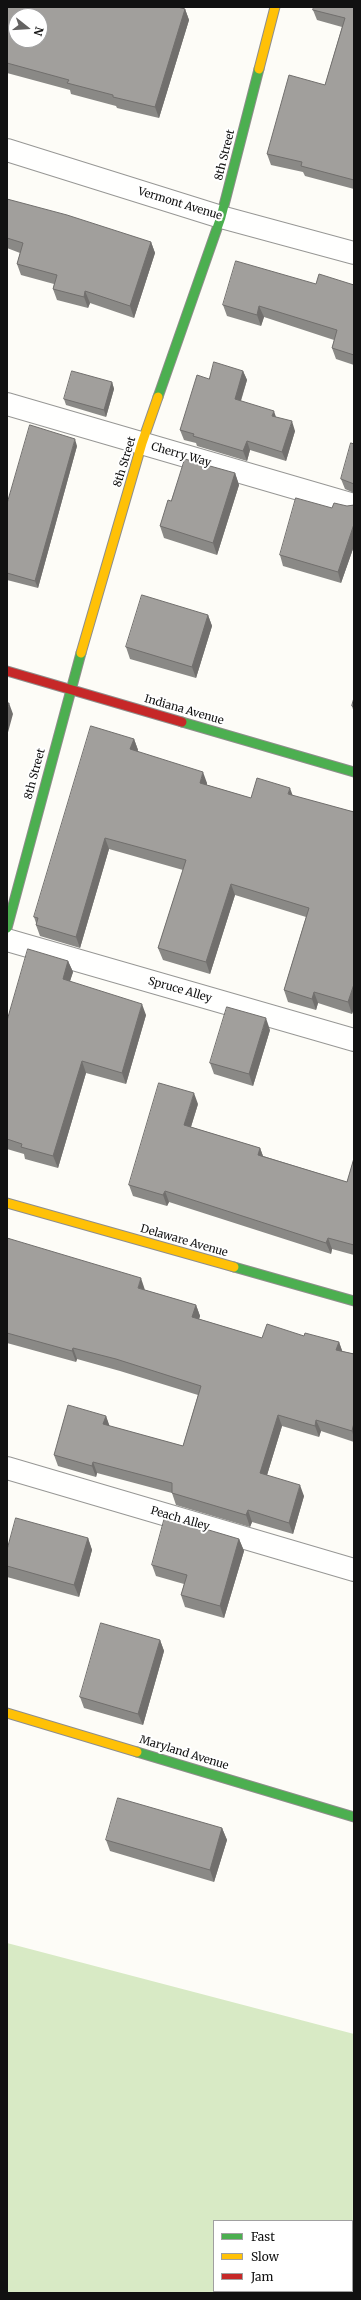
<!DOCTYPE html>
<style>
body{margin:0}
#map{position:relative;width:361px;height:2300px;overflow:hidden;background:#fdfcf7;font-family:Merriweather,serif}
canvas{display:block}
.frame{position:absolute;inset:0;border:8px solid #111;pointer-events:none}
.legend{position:absolute;left:213px;top:2220px;width:140px;height:72px;box-sizing:border-box;background:#fff;border:1px solid #a0a0a0;margin:0;padding:5px 7px;list-style:none;font-size:12px;color:#111}
.legend li{display:flex;align-items:center;gap:8px;height:20px}
.legend b{width:20px;border:1px solid #a0a0a0}
.north{position:absolute;left:8px;top:8px;width:40px;height:40px;box-sizing:border-box;background:#fff;border:1px solid #a0a0a0;border-radius:50%;rotate:107deg;font-size:11px;font-weight:700;line-height:16px;text-align:center;color:#111}
.north::after{content:'';display:block;margin:auto;width:14px;height:18px;background:#646362;clip-path:polygon(50% 0,100% 100%,50% 72%,0 100%)}
</style>
<div id="map">
<canvas width="361" height="2300"></canvas>
<div class="frame"></div>
<ul class="legend">
<li><b style="height:5px;background:#4caf50"></b>Fast</li>
<li><b style="height:5px;background:#ffc107"></b>Slow</li>
<li><b style="height:5px;background:#c62828"></b>Jam</li>
</ul>
<div class="north">N</div>
</div>
<script>
const c = document.querySelector('canvas').getContext('2d');
c.lineJoin = 'round';
function paint(path, color) { c.fillStyle = color; c.fill(path, 'evenodd'); }
function trace(path, color, width, dash) { c.strokeStyle = color; c.lineWidth = width; c.lineCap = dash ? 'butt' : 'round'; c.setLineDash(dash || []); c.stroke(path); }
function label(font, color, halo, rows, align = 'center') {
  c.font = font + ' Merriweather,serif'; c.lineWidth = 4; c.setLineDash([]); c.textBaseline = 'middle'; c.strokeStyle = halo; c.fillStyle = color; for (const [text, x, y, turn = 0] of rows) {
    c.save(); c.translate(x, y); c.rotate((+turn || 0) * Math.PI / 180); c.textAlign = isNaN(turn) ? turn : align; if (halo) c.strokeText(text, 0, 0); c.fillText(text, 0, 0); c.restore();
  }
}
const forest = new Path2D(`
 M7,1943L354,2034V2293H7ZM214,2221H352V2291H214Z`);
const lane = new Path2D(`
 M7,404L354,505
 M7,940L354,1040
 M7,1468L354,1570`);
const street = new Path2D(`
 M7,150L221,217L354,253`);
const fast = new Path2D(`
 M158,397L221,217L259,69
 M182,722L354,772
 M7,928L81,653
 M234,1267L354,1301
 M137,1752L354,1817`);
const slow = new Path2D(`
 M259,69L275,7
 M81,653L142,443L158,397
 M7,1203L234,1267
 M7,1713L137,1752`);
const jam = new Path2D(`
 M7,671L182,722`);
const wall = new Path2D(`
 M7,7L185,9L189,20L159,118L117,108L116,106L71,94L70,90L7,73Z
 M354,7V189L305,176L303,172L271,165L267,154L325,85L342,27L317,20L313,10Z
 M7,199L151,242L155,253L134,318L90,303L88,308L57,300L53,289L54,284L21,275L17,264L20,253L7,248Z
 M316,284L354,285V365L336,359L332,348L334,340L264,317L261,326L227,316L223,305Z
 M243,371L247,380L241,401L276,417L295,431L286,461L250,450L247,461L197,446L196,443L184,440L180,430L209,379Z
 M112,382L114,389L106,417L66,405L64,399Z
 M354,444V493L345,489L341,479Z
 M77,446L38,588L7,580V504Z
 M235,473L239,485L217,555L164,538L160,526L171,501Z
 M354,505V546L341,583L283,566L280,555L332,508L347,506Z
 M208,615L212,626L196,678L130,659L126,647Z
 M354,698V713L352,706Z
 M134,739L138,750L137,751L207,783V785L251,798L293,796L354,812V1008L352,1014L318,1003L316,1010L288,1002L284,990L306,917L235,895L210,974L163,960L158,948L183,870L109,849L80,948L40,936L36,925V923L34,917Z
 M68,961L73,972L70,981L146,1015L126,1084L86,1073L58,1168L25,1159L24,1154L7,1149V1021Z
 M270,1030L253,1086L214,1074L210,1063Z
 M198,1104L191,1127L260,1148L263,1156L347,1182L354,1158V1255L332,1249L331,1254L169,1202L167,1206L133,1196L129,1185Z
 M7,1238L145,1290L196,1305L200,1316L199,1319L262,1338L304,1336L339,1342L342,1351L354,1354V1442L321,1431L319,1437L282,1426L267,1475L304,1496L293,1534L252,1522L250,1527L176,1505L172,1493L97,1473L96,1477L58,1466L54,1455L106,1416L109,1426L183,1446L198,1395L120,1371L77,1359L76,1362L7,1343Z
 M88,1538L92,1550L79,1597L7,1577V1550Z
 M239,1539L244,1551L224,1618L185,1607L181,1595L184,1584L156,1576L152,1565Z
 M160,1640L164,1651L143,1725L84,1708L80,1697Z
 M222,1828L227,1840L214,1882L110,1851L106,1840Z`);
const shadedWall = new Path2D(`
 M185,9L189,20L159,118L155,107Z
 M151,242L155,253L134,318L130,306Z
 M85,291L90,303L88,308L84,297Z
 M259,306L264,317L261,326L257,315Z
 M243,371L247,380L238,409L235,399Z
 M112,382L114,389L106,417L104,410Z
 M274,411L277,420L272,416Z
 M292,421L295,431L286,461L282,452Z
 M75,439L77,446L38,588L35,581Z
 M247,441L250,450L247,461L243,451Z
 M235,473L239,485L217,555L213,543Z
 M354,524V546L341,583L338,572Z
 M208,615L212,626L196,678L192,667Z
 M9,703L13,714L7,736V712Z
 M134,739L138,750L134,761L130,749Z
 M203,772L207,783L204,794L200,783Z
 M290,788L294,799L288,794Z
 M105,838L109,849L80,948L76,937Z
 M231,884L235,895L210,974L206,962Z
 M68,961L73,972L67,990L63,979Z
 M354,984V1008L352,1014L348,1002Z
 M314,992L318,1003L316,1010L312,999Z
 M142,1004L146,1015L126,1084L122,1073Z
 M266,1018L270,1030L253,1086L249,1074Z
 M82,1061L86,1073L58,1168L53,1156Z
 M194,1093L198,1104L188,1136L184,1125Z
 M260,1148L264,1159L258,1155Z
 M165,1191L169,1202L167,1206L163,1195Z
 M328,1238L332,1249L331,1254L326,1243Z
 M141,1278L145,1290L138,1288Z
 M196,1305L200,1316L196,1328L192,1317Z
 M339,1342L343,1353L336,1350Z
 M73,1348L77,1359L76,1362L72,1351Z
 M278,1415L282,1426L264,1485L260,1473Z
 M106,1416L110,1427L103,1424Z
 M316,1420L321,1431L319,1437L315,1426Z
 M354,1423V1438L352,1431Z
 M93,1462L97,1473L96,1477L92,1466Z
 M300,1485L304,1496L293,1534L289,1523Z
 M248,1510L252,1522L250,1527L246,1515Z
 M88,1538L92,1550L79,1597L74,1585Z
 M239,1539L244,1551L224,1618L220,1606Z
 M160,1640L164,1651L143,1725L138,1714Z
 M222,1828L227,1840L214,1882L210,1870Z`);
const building = new Path2D(`
 M7,7H178L185,9L155,107L113,97V95L67,83L69,80L7,63ZM16,16H40V40H16Z
 M314,7H354V180L301,166L302,162L267,154L289,75L325,85L345,18L313,10Z
 M7,199L67,215L151,242L130,306L85,291L84,297L53,289L57,275L17,264L23,243L7,238Z
 M236,261L316,284L319,274L354,285V355L332,348L337,330L259,306L257,315L223,305Z
 M214,362L243,371L235,399L274,411L272,416L292,421L282,452L247,441L243,451L193,436L194,434L180,430L197,375L209,379Z
 M72,371L112,382L104,410L64,399Z
 M30,425L75,439L35,581L7,573V504Z
 M351,443L354,444V484L341,479Z
 M185,459L235,473L213,543L160,526L168,500L171,501Z
 M296,498L332,508L334,503L347,506L354,505V524L338,572L280,555Z
 M142,595L208,615L192,667L126,647Z
 M354,698V707L352,706Z
 M7,703H9L7,712Z
 M91,726L134,739L130,749L203,772L200,783L251,798L257,778L290,788L288,794L354,812V984L348,1002L314,992L312,999L284,990L309,908L231,884L206,962L158,948L186,860L105,838L76,937L36,925L38,918L34,917Z
 M28,949L68,961L63,979L142,1004L122,1073L82,1061L53,1156L21,1147L22,1144L7,1139V1021Z
 M227,1007L266,1018L249,1074L210,1063Z
 M159,1083L194,1093L184,1125L260,1148L258,1155L347,1182L354,1158V1245L328,1238L326,1243L165,1191L163,1195L129,1185Z
 M7,1238L141,1278L138,1288L196,1305L192,1317L262,1338L267,1324L304,1336L305,1333L339,1342L336,1350L354,1354V1423L352,1431L316,1420L315,1426L278,1415L260,1473L300,1485L289,1523L248,1510L246,1515L172,1493V1483L93,1462L92,1466L54,1455L68,1405L106,1416L103,1424L183,1446L201,1386L116,1359L73,1348L72,1351L7,1333Z
 M165,1517L239,1539L220,1606L181,1595L187,1575L152,1565Z
 M16,1518L88,1538L74,1585L7,1566V1550Z
 M101,1623L160,1640L138,1714L80,1697Z
 M118,1798L222,1828L210,1870L106,1840Z`);
const streetNames = [
 ["8th Street",225,155,-76],
 ["Vermont Avenue",180,204,17],
 ["Cherry Way",181,455,16],
 ["8th Street",125,462,-73],
 ["Indiana Avenue",184,710,16],
 ["8th Street",35,774,-75],
 ["Spruce Alley",180,990,16],
 ["Delaware Avenue",184,1241,16],
 ["Peach Alley",180,1519,16],
 ["Maryland Avenue",184,1753,17]
];
paint(forest, '#d8eac5');
trace(lane, '#979795', 24);
trace(street, '#979795', 24);
trace(fast, '#8e8d8b', 11);
trace(slow, '#8e8d8b', 11);
trace(jam, '#8e8d8b', 11);
trace(lane, '#fffffe', 22);
trace(street, '#fffffe', 22);
trace(fast, '#4caf50', 9);
trace(slow, '#ffc107', 9);
trace(jam, '#c62828', 9);
paint(wall, '#8a8986');
paint(shadedWall, '#716f6d');
paint(building, '#a19f9c');
trace(building, '#716f6d', 1);
label('11px', '#111', '#fff', streetNames);
</script>
